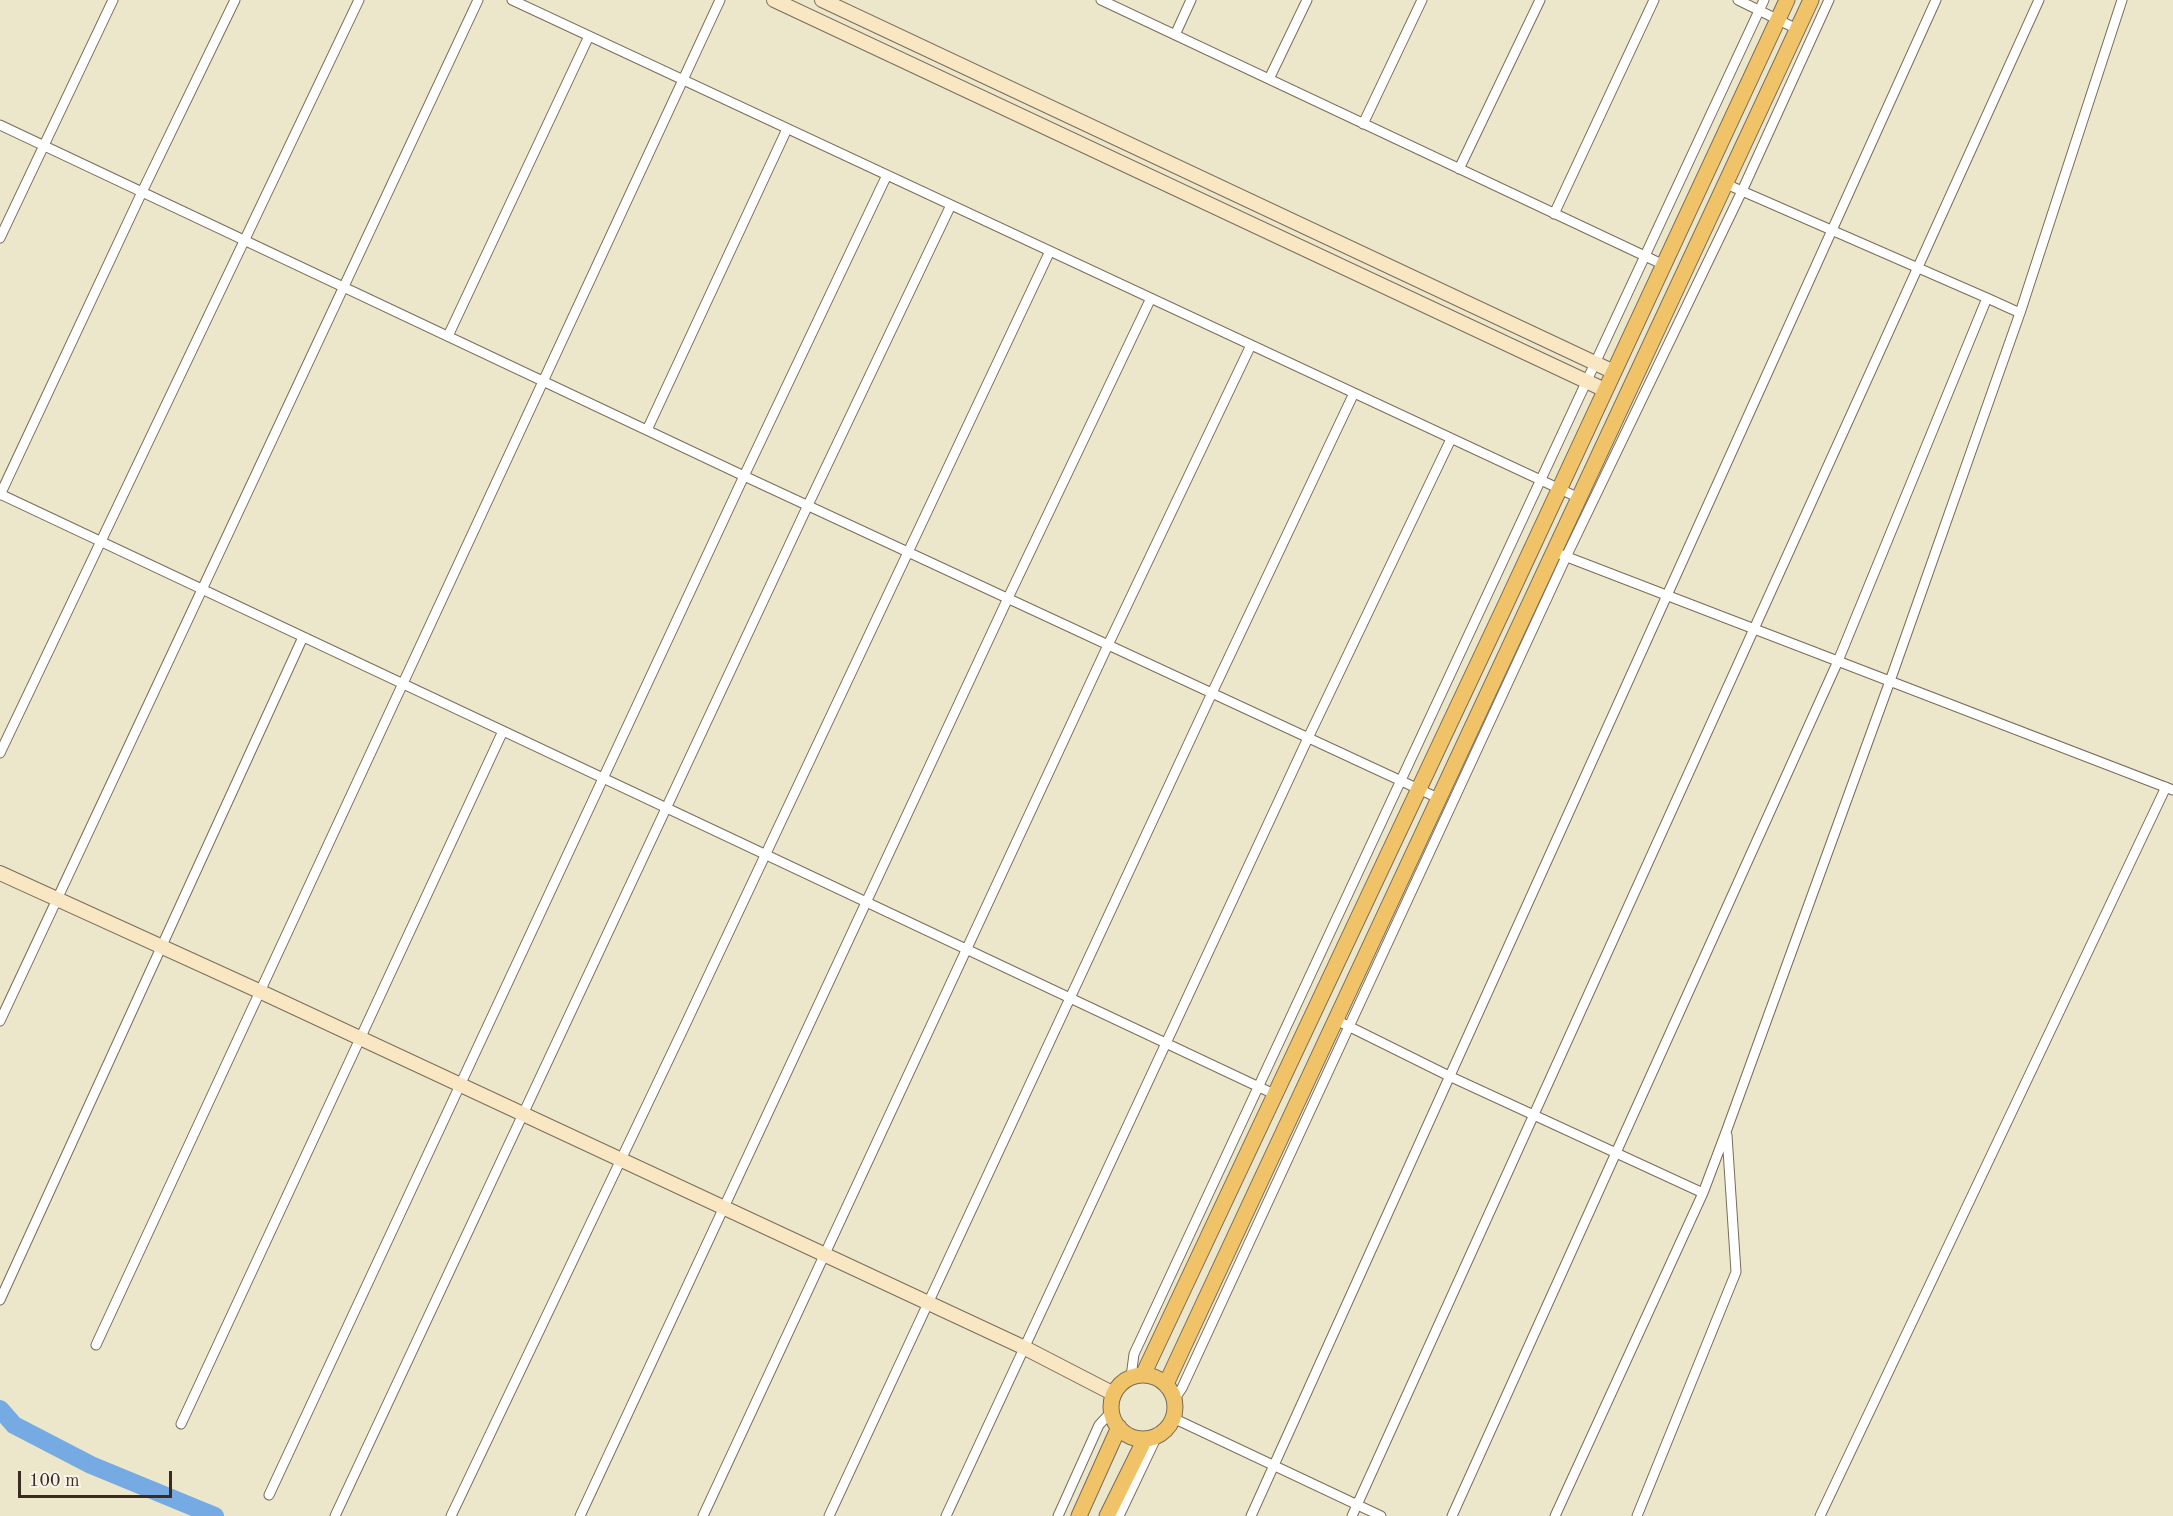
<!DOCTYPE html>
<style>
body{margin:0}
#map{position:relative;width:2173px;height:1516px;overflow:hidden;background:#ece6ca;font-family:"Old Standard TT",serif}
canvas{display:block}
.scale{position:absolute;left:18px;top:1471px;width:154px;height:27px;box-sizing:border-box;border:3px solid #3b2a1e;border-top:0;padding-left:8px;font-size:18px;line-height:21px;white-space:nowrap;color:#3b2a1e;-webkit-text-stroke:4px #f7f3e8;paint-order:stroke}
</style>
<div id="map">
<canvas width="2173" height="1516"></canvas>
<div class="scale">100 m</div>
</div>
<script>
const c = document.querySelector('canvas').getContext('2d');
c.lineJoin = 'round';
function trace(path, color, width, dash) { c.strokeStyle = color; c.lineWidth = width; c.lineCap = dash ? 'butt' : 'round'; c.setLineDash(dash || []); c.stroke(path); }
const river = new Path2D(`
 M0,1409L14,1425L91,1465L215,1516`);
const minor = new Path2D(`
 M512,0L1577,497
 M1101,0L1664,265
 M1738,0L1797,29
 M1175,35L1191,0
 M1269,79L1307,0
 M1363,124L1422,0
 M0,125L744,476L1438,798
 M1459,169L1540,0
 M1554,214L1654,0
 M0,238L113,0
 M1987,298L2020,313
 M448,336L589,36
 M647,430L787,129
 M0,494L1276,1095
 M0,495L142,192L235,0
 M1562,555L2173,790
 M0,753L359,0
 M1334,1019L1449,1076L1703,1193
 M0,1021L478,0
 M0,1300L303,637
 M96,1345C302,896 514,449 720,0
 M1131,1377L1134,1354L1764,0
 M1174,1400L1182,1388L1566,557L1742,191L1829,0
 M1173,1418L1381,1516
 M181,1424L503,731
 M269,1495L744,476L887,175
 M335,1516L808,505L951,205
 M451,1516C654,1096 850,672 1050,251
 M580,1516L1008,598L1151,298
 M703,1516L1108,645L1251,345
 M829,1516L1212,693L1354,393
 M946,1516L1308,738L1451,439
 M1058,1516L1099,1425L1112,1411
 M1119,1516L1157,1436
 M1251,1516L1936,0
 M1352,1516C1579,1010 1813,507 2039,0
 M1452,1516L1838,661L1987,298L1726,184
 M1555,1516L1703,1193L1726,1132L1890,681L2020,313L2122,0
 M1637,1516L1736,1272L1727,1135
 M1820,1516L2166,787`);
const secondary = new Path2D(`
 M774,0L1605,390
 M822,0L1614,372
 M0,873L259,991L1025,1348L1114,1394`);
const primary = new Path2D(`
 M1143,1375C1360,918 1574,459 1787,0
 M1111 1407a32 32 0 1 1 64 0a32 32 0 1 1-64 0Z
 M1166,1384C1379,922 1595,461 1811,0
 M1079,1516L1119,1427
 M1107,1516L1145,1439`);
trace(river, '#75aae2', 18);
trace(minor, '#796c5a', 11);
trace(secondary, '#796c5a', 16);
trace(primary, '#796c5a', 17);
trace(minor, '#fff', 9);
trace(secondary, '#f9e7c3', 14);
trace(primary, '#f0c369', 15);
</script>
